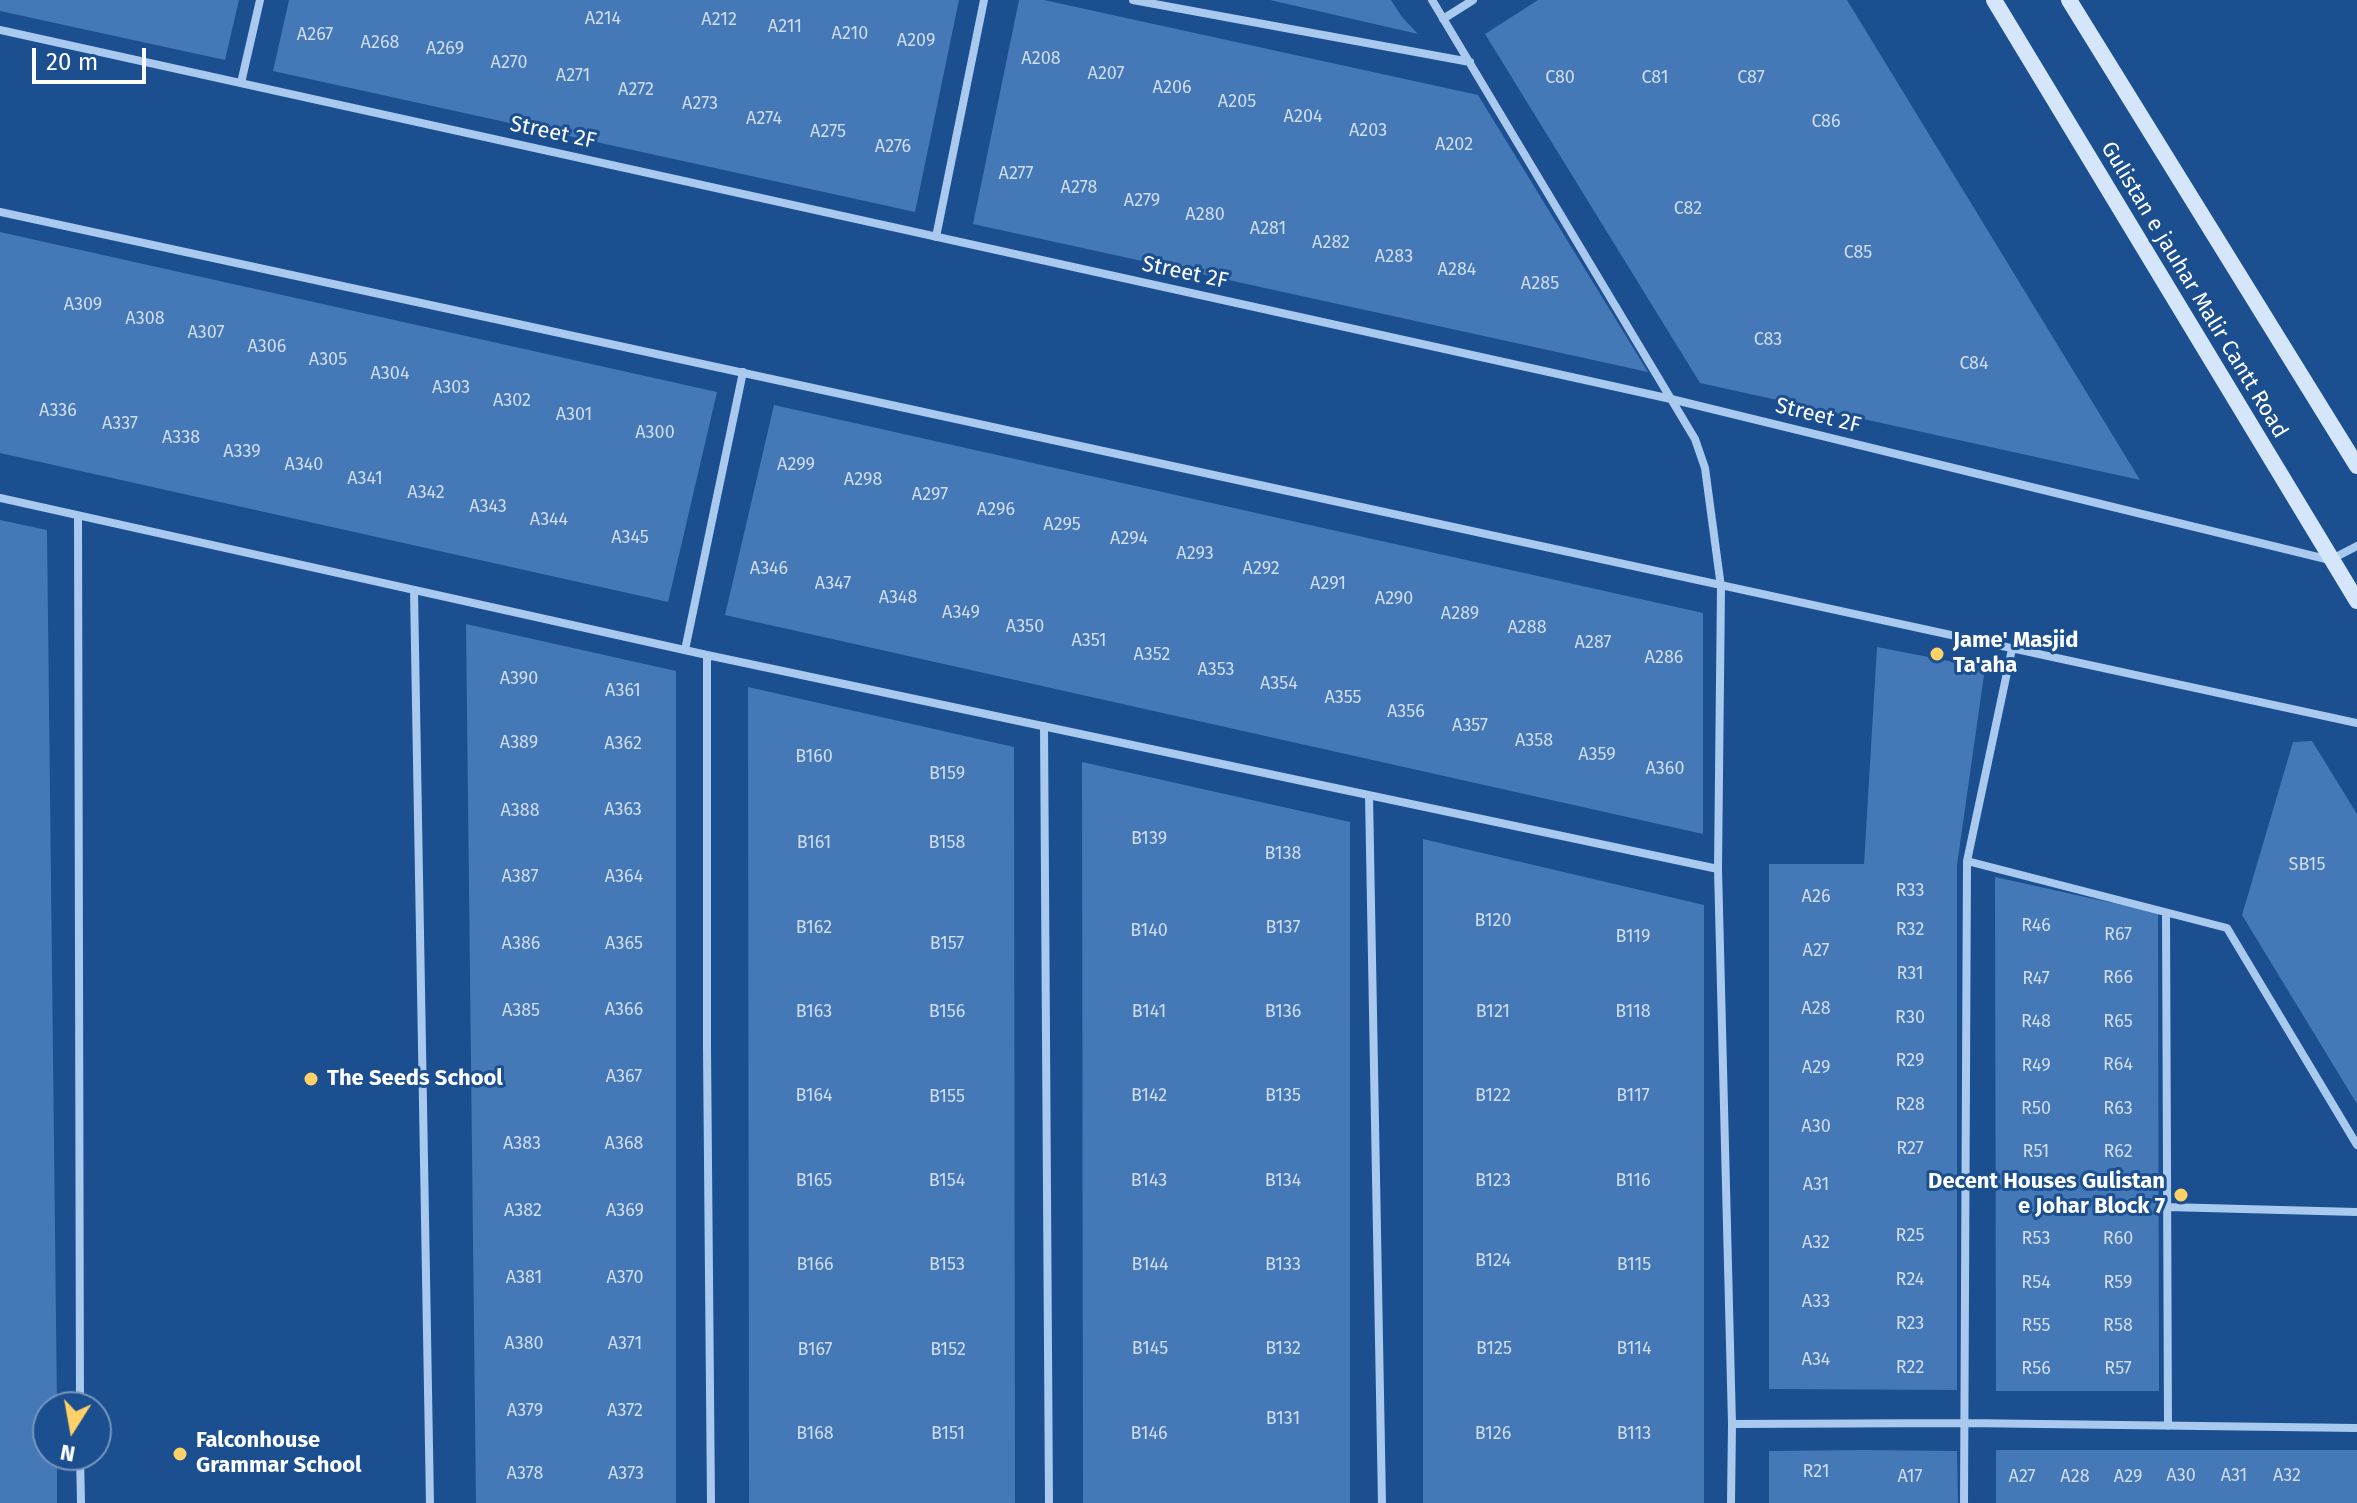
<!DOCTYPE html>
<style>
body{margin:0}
#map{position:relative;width:2357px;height:1503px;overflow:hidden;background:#1b4f8f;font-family:"Fira Sans",sans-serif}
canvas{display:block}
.north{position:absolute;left:32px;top:1391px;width:80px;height:80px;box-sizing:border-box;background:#1b4f8f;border:2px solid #7695bc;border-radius:50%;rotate:191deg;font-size:22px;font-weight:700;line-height:32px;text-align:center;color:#fff}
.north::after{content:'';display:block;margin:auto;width:28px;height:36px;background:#ffd166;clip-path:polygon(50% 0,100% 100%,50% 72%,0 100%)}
.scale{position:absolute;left:32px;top:48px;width:114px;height:36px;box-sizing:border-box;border:4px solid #fff;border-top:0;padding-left:10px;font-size:24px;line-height:28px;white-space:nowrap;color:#fff;-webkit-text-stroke:6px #1b4f8f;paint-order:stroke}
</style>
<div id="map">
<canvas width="2357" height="1503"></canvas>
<div class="north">N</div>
<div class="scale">20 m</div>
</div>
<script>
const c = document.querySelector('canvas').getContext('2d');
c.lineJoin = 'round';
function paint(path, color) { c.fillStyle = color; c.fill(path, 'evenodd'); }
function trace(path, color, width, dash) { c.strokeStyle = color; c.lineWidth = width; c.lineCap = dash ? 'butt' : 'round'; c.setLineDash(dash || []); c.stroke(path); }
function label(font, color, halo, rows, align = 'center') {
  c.font = font + ' "Fira Sans",sans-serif'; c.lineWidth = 6; c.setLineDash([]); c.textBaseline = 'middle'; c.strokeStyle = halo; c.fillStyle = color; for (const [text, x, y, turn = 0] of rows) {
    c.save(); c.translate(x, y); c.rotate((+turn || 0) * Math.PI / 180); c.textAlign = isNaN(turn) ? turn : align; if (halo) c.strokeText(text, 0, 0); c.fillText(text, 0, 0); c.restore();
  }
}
const building = new Path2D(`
 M0,0H239L225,60L0,11Z
 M289,0H959L915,212L273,71Z
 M1019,0H1044L1478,95L1648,372L973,224Z
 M1270,0H1391L1402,17L1418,34Z
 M1538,0H1847L2140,480L1700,383L1485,34Z
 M0,232L717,392L668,602L0,453Z
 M774,405L1703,613V834L725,615Z
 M0,520L47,530L57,1407H48V1455H57V1503H0Z
 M466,624L676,671V1503H476Z
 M1877,647L1985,668L1957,865V1390L1769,1389V864H1864Z
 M748,687L1014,747L1015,1503H749Z
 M2312,741L2357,814V1104L2242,915L2293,742Z
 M1082,762L1350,822V1503H1083Z
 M1423,839L1704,905V1503H1423Z
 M1995,877L2158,913L2159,1391H1996Z
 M1864,1450L1957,1451L1958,1503H1769V1451Z
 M1996,1450H2357V1503H1996Z`);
const street = new Path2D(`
 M1133,0L1470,62
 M1432,0L1695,439L1705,468L1721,587L1718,869L1732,1424L1731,1503
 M1443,19L1473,0
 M0,30L1671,399L2330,560L2357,546
 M241,83L260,0
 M0,212C786,381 1571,555 2357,723
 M936,237L984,0
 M0,498L707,655L1718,869
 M78,516L80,1407
 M414,590L430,1503
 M685,650L743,372
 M707,655V1049L711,1503
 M1044,726L1049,1503
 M1369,795L1382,1503
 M1967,861L2227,928L2357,1145
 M2166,913L2168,1426
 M2167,1207L2357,1212
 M1732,1424L1964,1423L2357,1428
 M80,1455L81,1503
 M1964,1503L1967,861L2012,649`);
const secondary = new Path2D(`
 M1994,0L2357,601
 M2069,0L2357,466`);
const markers = [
 [1937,654,8,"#ffd166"],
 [311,1079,8,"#ffd166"],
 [2181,1195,8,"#ffd166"],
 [180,1454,8,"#ffd166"]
];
const numberNames = [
 ["A214",603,19],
 ["A212",719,20],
 ["A211",785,27],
 ["A210",850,34],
 ["A267",315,35],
 ["A209",916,41],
 ["A268",380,43],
 ["A269",445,49],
 ["A208",1041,59],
 ["A270",509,63],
 ["A207",1106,74],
 ["A271",573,76],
 ["C80",1560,78],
 ["C81",1655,78],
 ["C87",1751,78],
 ["A206",1172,88],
 ["A272",636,90],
 ["A205",1237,102],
 ["A273",700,104],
 ["A204",1303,117],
 ["A274",764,119],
 ["C86",1826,122],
 ["A203",1368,131],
 ["A275",828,132],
 ["A202",1454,145],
 ["A276",893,147],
 ["A277",1016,174],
 ["A278",1079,188],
 ["A279",1142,201],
 ["C82",1688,209],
 ["A280",1205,215],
 ["A281",1268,229],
 ["A282",1331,243],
 ["C85",1858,253],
 ["A283",1394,257],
 ["A284",1457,270],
 ["A285",1540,284],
 ["A309",83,305],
 ["A308",145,319],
 ["A307",206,333],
 ["C83",1768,340],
 ["A306",267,347],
 ["A305",328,360],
 ["C84",1974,364],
 ["A304",390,374],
 ["A303",451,388],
 ["A302",512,401],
 ["A336",58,411],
 ["A301",574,415],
 ["A337",120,424],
 ["A300",655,433],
 ["A338",181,438],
 ["A339",242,452],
 ["A340",304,465],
 ["A299",796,465],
 ["A341",365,479],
 ["A298",863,480],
 ["A342",426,493],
 ["A297",930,495],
 ["A343",488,507],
 ["A296",996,510],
 ["A344",549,520],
 ["A295",1062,525],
 ["A345",630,538],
 ["A294",1129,539],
 ["A293",1195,554],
 ["A346",769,569],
 ["A292",1261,569],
 ["A347",833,584],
 ["A291",1328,584],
 ["A348",898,598],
 ["A290",1394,599],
 ["A349",961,613],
 ["A289",1460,614],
 ["A350",1025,627],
 ["A288",1527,628],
 ["A351",1089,641],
 ["A287",1593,643],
 ["A352",1152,655],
 ["A286",1664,658],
 ["A353",1216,670],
 ["A390",519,679],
 ["A354",1279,684],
 ["A361",623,691],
 ["A355",1343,698],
 ["A356",1406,712],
 ["A357",1470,726],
 ["A358",1534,741],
 ["A389",519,743],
 ["A362",623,744],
 ["A359",1597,755],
 ["B160",814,757],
 ["A360",1665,769],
 ["B159",947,774],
 ["A363",623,810],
 ["A388",520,811],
 ["B139",1149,839],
 ["B161",814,843],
 ["B158",947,843],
 ["B138",1283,854],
 ["SB15",2307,865],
 ["A387",520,877],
 ["A364",624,877],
 ["R33",1910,891],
 ["A26",1816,897],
 ["B120",1493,921],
 ["R46",2036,926],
 ["B162",814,928],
 ["B137",1283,928],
 ["R32",1910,930],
 ["B140",1149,931],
 ["R67",2118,935],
 ["B119",1633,937],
 ["A386",521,944],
 ["A365",624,944],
 ["B157",947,944],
 ["A27",1816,951],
 ["R31",1910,974],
 ["R66",2118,978],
 ["R47",2036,979],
 ["A28",1816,1009],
 ["A366",624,1010],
 ["A385",521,1011],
 ["B163",814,1012],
 ["B156",947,1012],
 ["B141",1149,1012],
 ["B136",1283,1012],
 ["B121",1493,1012],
 ["B118",1633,1012],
 ["R30",1910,1018],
 ["R48",2036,1022],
 ["R65",2118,1022],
 ["R29",1910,1061],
 ["R64",2118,1065],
 ["R49",2036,1066],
 ["A29",1816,1068],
 ["A367",624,1077],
 ["B164",814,1096],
 ["B142",1149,1096],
 ["B135",1283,1096],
 ["B122",1493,1096],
 ["B117",1633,1096],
 ["B155",947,1097],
 ["R28",1910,1105],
 ["R50",2036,1109],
 ["R63",2118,1109],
 ["A30",1816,1127],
 ["A383",522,1144],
 ["A368",624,1144],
 ["R27",1910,1149],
 ["R51",2036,1152],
 ["R62",2118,1152],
 ["B165",814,1181],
 ["B154",947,1181],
 ["B143",1149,1181],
 ["B134",1283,1181],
 ["B123",1493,1181],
 ["B116",1633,1181],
 ["A31",1816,1185],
 ["A382",523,1211],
 ["A369",625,1211],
 ["R25",1910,1236],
 ["R53",2036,1239],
 ["R60",2118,1239],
 ["A32",1816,1243],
 ["B124",1493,1261],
 ["B166",815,1265],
 ["B153",947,1265],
 ["B144",1150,1265],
 ["B133",1283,1265],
 ["B115",1634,1265],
 ["A381",524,1278],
 ["A370",625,1278],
 ["R24",1910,1280],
 ["R54",2036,1283],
 ["R59",2118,1283],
 ["A33",1816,1302],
 ["R23",1910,1324],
 ["R55",2036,1326],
 ["R58",2118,1326],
 ["A380",524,1344],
 ["A371",625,1344],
 ["B145",1150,1349],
 ["B132",1283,1349],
 ["B125",1494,1349],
 ["B114",1634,1349],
 ["B167",815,1350],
 ["B152",948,1350],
 ["A34",1816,1360],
 ["R22",1910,1368],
 ["R56",2036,1369],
 ["R57",2118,1369],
 ["A379",525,1411],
 ["A372",625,1411],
 ["B131",1283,1419],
 ["B168",815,1434],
 ["B151",948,1434],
 ["B146",1149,1434],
 ["B126",1493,1434],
 ["B113",1634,1434],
 ["R21",1816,1472],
 ["A378",525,1474],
 ["A373",626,1474],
 ["A30",2181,1476],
 ["A31",2234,1476],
 ["A32",2287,1476],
 ["A17",1910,1477],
 ["A27",2022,1477],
 ["A28",2075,1477],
 ["A29",2128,1477]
];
const streetNames = [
 ["Street 2F",553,133,12],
 ["Street 2F",1185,273,12],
 ["Gulistan e jauhar Malir Cantt Road",2194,290,59],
 ["Street 2F",1818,416,14]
];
const poiNames = [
 ["Jame' Masjid",1953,641],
 ["Ta'aha",1953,666],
 ["The Seeds School",327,1079],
 ["Decent Houses Gulistan",2165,1182,"right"],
 ["e Johar Block 7",2165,1207,"right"],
 ["Falconhouse",196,1441],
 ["Grammar School",196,1466]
];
paint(building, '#4478b7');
trace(street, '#a9c9ee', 8);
trace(secondary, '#d6e6fa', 16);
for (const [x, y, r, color] of markers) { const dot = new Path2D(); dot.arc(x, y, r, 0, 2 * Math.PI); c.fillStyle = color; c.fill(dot); trace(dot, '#1b4f8f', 3); }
label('18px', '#d0dded', null, numberNames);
label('22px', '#fff', '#1b4f8f', streetNames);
label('bold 22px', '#fff', '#1b4f8f', poiNames, 'left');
</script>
